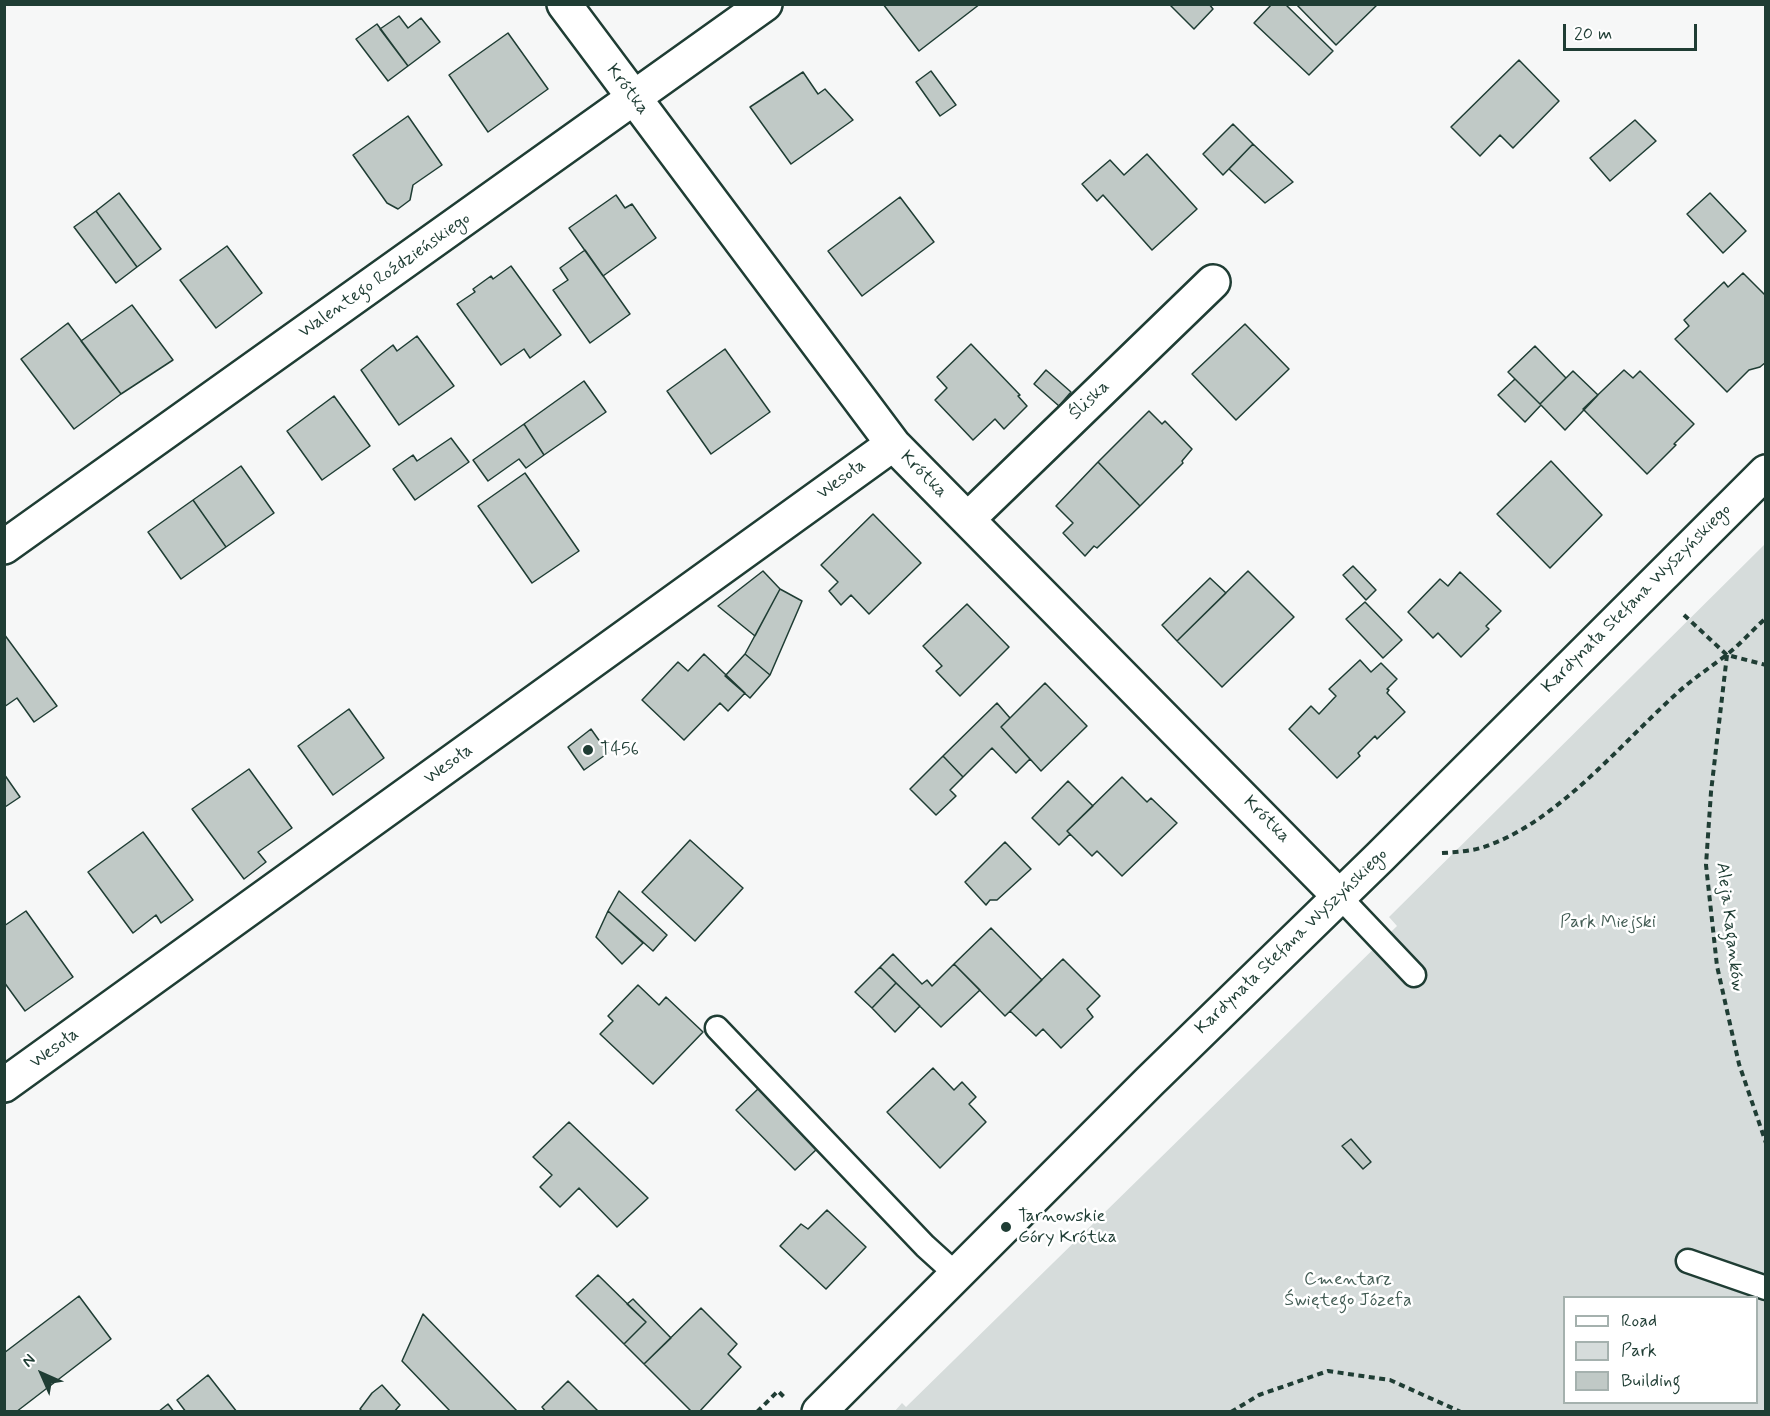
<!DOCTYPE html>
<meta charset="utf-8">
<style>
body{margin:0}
#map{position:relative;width:1770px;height:1416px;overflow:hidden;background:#f6f7f7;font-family:Mynerve,sans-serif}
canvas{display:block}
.frame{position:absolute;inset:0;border:6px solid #1f3d34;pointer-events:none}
.legend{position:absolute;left:1563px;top:1296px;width:195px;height:108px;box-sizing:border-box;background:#fff;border:2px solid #a5b1ae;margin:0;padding:8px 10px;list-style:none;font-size:18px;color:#1f3d34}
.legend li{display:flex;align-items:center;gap:12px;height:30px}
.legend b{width:30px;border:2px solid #a5b1ae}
.north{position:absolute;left:12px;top:1344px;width:60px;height:60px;-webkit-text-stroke:4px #fff;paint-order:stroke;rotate:315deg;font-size:16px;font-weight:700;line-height:24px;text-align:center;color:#1f3d34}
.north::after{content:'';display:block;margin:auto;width:21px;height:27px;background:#1f3d34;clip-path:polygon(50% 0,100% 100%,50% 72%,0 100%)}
.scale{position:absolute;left:1563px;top:24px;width:134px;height:27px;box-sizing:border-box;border:3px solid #1f3d34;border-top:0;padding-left:8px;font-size:18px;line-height:21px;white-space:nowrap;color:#1f3d34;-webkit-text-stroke:4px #fff;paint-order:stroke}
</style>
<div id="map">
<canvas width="1770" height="1416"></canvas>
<div class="frame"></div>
<ul class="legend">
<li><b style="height:8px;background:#fff"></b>Road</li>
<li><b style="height:16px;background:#d6dcdb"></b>Park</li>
<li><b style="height:16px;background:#c0c9c6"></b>Building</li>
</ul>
<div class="north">N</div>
<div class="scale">20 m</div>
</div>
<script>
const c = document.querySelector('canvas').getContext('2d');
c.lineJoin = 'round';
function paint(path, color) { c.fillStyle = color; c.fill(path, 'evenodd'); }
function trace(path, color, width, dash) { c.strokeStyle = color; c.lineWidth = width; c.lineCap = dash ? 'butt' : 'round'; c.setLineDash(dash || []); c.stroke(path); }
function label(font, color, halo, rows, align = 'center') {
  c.font = font + ' Mynerve,sans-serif'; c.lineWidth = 5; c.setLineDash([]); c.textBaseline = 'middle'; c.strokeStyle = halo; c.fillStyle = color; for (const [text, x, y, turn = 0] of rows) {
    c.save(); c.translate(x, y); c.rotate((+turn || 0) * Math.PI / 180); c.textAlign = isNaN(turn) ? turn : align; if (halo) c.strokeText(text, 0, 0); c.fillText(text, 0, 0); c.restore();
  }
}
const green = new Path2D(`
 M1765,544V1411L894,1412L902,1403L906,1407L1397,926L1389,917ZM1564,1298H1756V1402H1564Z`);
const building = new Path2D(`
 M883,4H980L919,51Z
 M1169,4H1209L1213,9L1194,29Z
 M1272,4H1285L1333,51L1309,75L1254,23Z
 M1296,4H1378L1336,45Z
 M399,16L408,28L421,18L440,42L408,66L380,29Z
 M377,24L408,66L388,81L356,39Z
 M508,33L548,89L488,132L449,75Z
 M1519,60L1559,101L1513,148L1500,135L1480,156L1451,127Z
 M931,71L956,105L940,116L916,82Z
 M803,72L818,94L825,89L853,120L791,164L750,107Z
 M408,116L442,165L413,185L410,200L398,209L387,203L353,155Z
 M1635,120L1656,141L1610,181L1590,158Z
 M1233,124L1253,144L1223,175L1203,154Z
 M1253,144L1293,182L1265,203L1229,169Z
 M1147,154L1197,209L1152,250L1103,195L1097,201L1082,184L1110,160L1124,175Z
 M119,193L161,249L137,267L96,211Z
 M1710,193L1746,231L1723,253L1687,214Z
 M616,195L625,208L632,204L656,238L603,276L569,228Z
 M900,197L934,242L862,296L828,251Z
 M96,211L137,267L116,283L74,227Z
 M227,246L262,293L216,328L180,280Z
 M585,250L630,314L590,343L553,290L568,280L560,268Z
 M511,266L561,335L530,358L524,349L501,365L457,304L475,292L473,289L491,276L493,279Z
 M1743,273L1766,296V362L1760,367L1749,370L1727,392L1675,339L1689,326L1684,320L1724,282L1728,287Z
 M132,305L173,360L121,394L81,341Z
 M68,323L121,394L74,429L21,359Z
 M1245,324L1289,369L1236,420L1192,374Z
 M417,336L454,386L399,425L361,370L393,345L397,351Z
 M971,344L1020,395L1018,396L1027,406L1004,429L995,419L973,440L935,400L947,388L937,377Z
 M1535,346L1566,378L1540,404L1508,372Z
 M725,349L770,412L711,454L667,391Z
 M1046,370L1071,392L1059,406L1034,384Z
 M1624,370L1633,378L1640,371L1694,424L1674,444L1676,445L1647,474L1583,409Z
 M1573,371L1598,395L1565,430L1540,404Z
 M1515,379L1541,405L1525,422L1498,395Z
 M584,381L606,412L544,455L524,424Z
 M334,396L370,446L322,480L287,431Z
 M1149,411L1162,424L1165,421L1192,449L1182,461L1183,463L1140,506L1098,462Z
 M524,424L544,455L526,468L519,459L488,481L473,460Z
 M451,438L469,462L415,500L393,469L413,455L417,461Z
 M1551,461L1602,515L1550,568L1497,514Z
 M1098,462L1140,506L1097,548L1094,546L1085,556L1063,533L1073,523L1056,506Z
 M241,466L274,513L226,547L193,500Z
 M525,473L579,551L532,583L478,506Z
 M193,500L226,547L181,579L148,532Z
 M873,514L921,563L869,614L851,595L841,605L829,591L838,582L821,565Z
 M1353,566L1376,590L1366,600L1343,575Z
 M763,571L780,589L755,636L718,606Z
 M1248,571L1294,617L1222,687L1177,641Z
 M1460,572L1501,611L1486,626L1489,629L1461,657L1438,633L1433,638L1408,612L1440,579L1448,586Z
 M1210,578L1226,593L1177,641L1162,625Z
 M780,589L802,601L770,675L745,654Z
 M1365,602L1402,640L1383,658L1346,619Z
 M967,604L1009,647L960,696L936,671L942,666L923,646Z
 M4,634L57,706L34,722L17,698L4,707Z
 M704,654L745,693L728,711L720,703L684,740L642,700L678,662L688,671Z
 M745,654L770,675L750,698L725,676Z
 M1360,660L1371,672L1381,663L1397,679L1387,689L1389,690L1387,693L1405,712L1377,739L1375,736L1358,753L1360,756L1337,778L1289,729L1311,706L1319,714L1336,696L1329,689Z
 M1045,683L1087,726L1041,771L1001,727Z
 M997,703L1010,718L1001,727L1030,759L1016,773L992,748L963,777L943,756Z
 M349,709L384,758L333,795L298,746Z
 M591,729L608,753L584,770L568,747Z
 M943,756L963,777L950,790L956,796L936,815L910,789Z
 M249,769L292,828L258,852L266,862L244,879L192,809Z
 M4,774L20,797L5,807L4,806Z
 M1122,777L1147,802L1151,798L1177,823L1122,876L1097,851L1092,856L1067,831Z
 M1068,781L1093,806L1067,831L1070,834L1059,845L1032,818Z
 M143,832L193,900L161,923L156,915L133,933L88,872Z
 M690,840L743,888L695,941L642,892Z
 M1005,842L1031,869L997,900H990L986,905L965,882Z
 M619,891L667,935L653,951L608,911Z
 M26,911L73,977L25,1011L4,982V926Z
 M608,911L643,943L622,964L596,937Z
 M991,928L1042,980L1005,1016L954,964Z
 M893,954L922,984L927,980L932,986L954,964L980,990L941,1027L880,967Z
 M1063,959L1100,996L1087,1009L1093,1017L1061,1048L1043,1029L1036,1036L1010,1011Z
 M880,967L896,983L872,1008L855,992Z
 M896,983L920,1006L895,1032L872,1008Z
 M638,985L659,1005L666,997L703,1032L653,1084L600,1034L613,1021L608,1016Z
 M933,1068L954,1090L962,1082L976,1097L969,1104L986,1122L940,1168L887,1112Z
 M759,1088L818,1148L795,1170L736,1110Z
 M569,1122L648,1198L617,1227L579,1188L560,1207L540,1187L552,1175L533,1157Z
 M1351,1139L1371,1162L1363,1169L1342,1146Z
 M827,1210L866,1247L826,1289L780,1246L801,1224L808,1229Z
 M598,1275L646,1322L624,1344L576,1296Z
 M79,1296L111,1339L16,1412H4V1353Z
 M633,1299L671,1338L644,1364L624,1344L646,1322L627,1304Z
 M701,1308L737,1344L728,1354L741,1367L699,1412H692L644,1364Z
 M423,1314L518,1412H451L402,1361Z
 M208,1375L237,1412H186L177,1400Z
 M568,1381L599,1412H546L542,1407Z
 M382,1385L400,1405L394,1412H363L360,1409L372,1393Z
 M168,1404L174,1412H158Z`);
const path = new Path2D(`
 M1684,615L1727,655L1766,665
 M1727,655L1711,792L1706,865L1717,966L1739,1064L1766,1143
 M1442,853C1459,852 1476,851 1492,844C1560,818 1621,744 1675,695C1691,680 1708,669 1725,656C1740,645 1752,630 1766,618
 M757,1412L778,1391L784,1397
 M1231,1412L1259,1395L1328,1371L1390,1380L1461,1412`);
const service = new Path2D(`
 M1339,896L1414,975
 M717,1028L925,1246L957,1275
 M1688,1261L1766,1288`);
const minor = new Path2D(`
 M564,4L893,444L1339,896
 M968,519L1213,282
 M4,547L765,4
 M4,1085L893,444`);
const tertiary = new Path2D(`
 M819,1412L1150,1081L1380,857L1766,472`);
const markers = [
 [588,750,6,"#1f3d34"],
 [1006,1227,6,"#1f3d34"]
];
const streetNames = [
 ["Krótka",627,90,53],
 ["Walentego Roździeńskiego",385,276,-35],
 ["Śliska",1090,401,-44],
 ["Krótka",923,475,45],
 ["Wesoła",842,480,-36],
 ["Kardynała Stefana Wyszyńskiego",1637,599,-45],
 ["Wesoła",449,765,-36],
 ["Krótka",1266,820,45],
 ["Aleja Kaganków",1729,927,83],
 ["Kardynała Stefana Wyszyńskiego",1292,942,-44],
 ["Wesoła",55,1049,-36]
];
const poiNames = [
 ["T456",600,750],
 ["Tarnowskie",1018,1217],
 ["Góry Krótka",1018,1238]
];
const parkNames = [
 ["Park Miejski",1608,923],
 ["Cmentarz",1348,1280],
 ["Świętego Józefa",1348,1301]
];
paint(green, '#d6dcdb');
paint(building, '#c0c9c6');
trace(building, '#1f3d34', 1.5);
trace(service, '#1f3d34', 27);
trace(minor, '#1f3d34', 38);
trace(tertiary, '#1f3d34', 38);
trace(path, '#1f3d34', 4, [6, 4.5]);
trace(service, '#fff', 22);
trace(minor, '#fff', 33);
trace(tertiary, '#fff', 33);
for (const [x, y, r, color] of markers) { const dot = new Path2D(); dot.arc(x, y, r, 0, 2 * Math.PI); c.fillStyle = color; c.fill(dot); trace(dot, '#fff', 2); }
label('18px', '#1f3d34', '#fff', streetNames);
label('18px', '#1f3d34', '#fff', poiNames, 'left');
label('18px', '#445d55', '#fff', parkNames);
</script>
